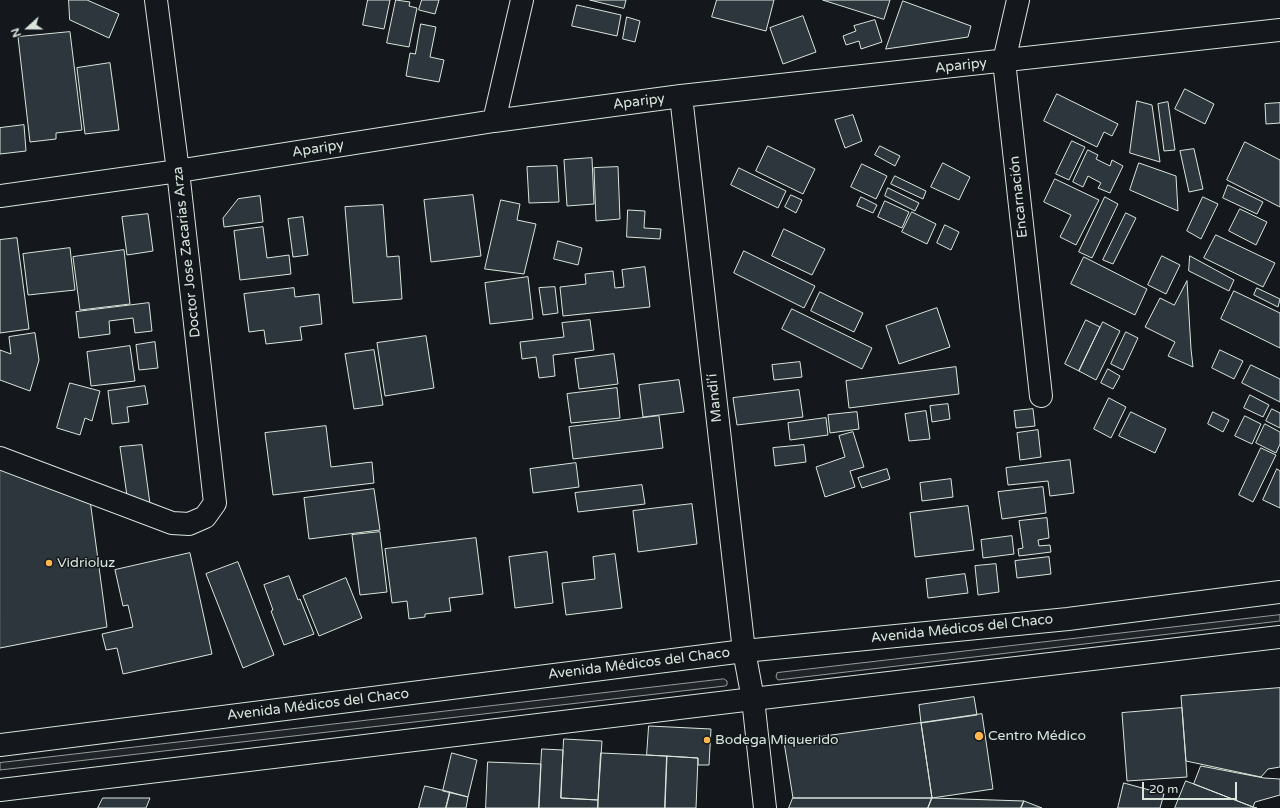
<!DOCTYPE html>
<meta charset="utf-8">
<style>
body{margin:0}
#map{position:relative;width:1280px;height:808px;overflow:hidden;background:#14181c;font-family:"Varela Round",sans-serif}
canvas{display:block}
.north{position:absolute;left:8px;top:8px;width:40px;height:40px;-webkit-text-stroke:3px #14181c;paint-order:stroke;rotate:249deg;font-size:11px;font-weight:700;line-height:16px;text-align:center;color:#d8e6dc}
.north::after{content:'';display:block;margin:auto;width:14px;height:18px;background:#d8e6dc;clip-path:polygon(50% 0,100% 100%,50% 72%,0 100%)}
.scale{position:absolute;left:1142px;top:782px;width:95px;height:18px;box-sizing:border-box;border:2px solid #d8e6dc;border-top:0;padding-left:5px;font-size:12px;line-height:14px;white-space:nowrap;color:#d8e6dc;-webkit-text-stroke:3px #14181c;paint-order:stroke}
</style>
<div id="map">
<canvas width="1280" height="808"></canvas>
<div class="north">N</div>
<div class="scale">20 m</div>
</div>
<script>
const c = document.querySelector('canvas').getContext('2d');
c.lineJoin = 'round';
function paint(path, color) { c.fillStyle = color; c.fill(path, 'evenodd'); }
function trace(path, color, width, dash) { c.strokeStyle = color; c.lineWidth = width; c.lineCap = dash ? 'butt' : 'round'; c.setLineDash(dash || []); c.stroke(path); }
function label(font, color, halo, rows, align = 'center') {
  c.font = font + ' "Varela Round",sans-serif'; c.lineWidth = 3; c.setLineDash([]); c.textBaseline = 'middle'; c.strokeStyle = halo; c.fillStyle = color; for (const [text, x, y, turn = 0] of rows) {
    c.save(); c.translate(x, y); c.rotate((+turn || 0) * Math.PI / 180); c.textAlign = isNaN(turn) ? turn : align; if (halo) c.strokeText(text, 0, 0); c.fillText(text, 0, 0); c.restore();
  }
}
const green = new Path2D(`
 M1280,615V621L778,680L776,677L777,673Z
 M724,679L727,681V685L725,686L0,770V763Z`);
const building = new Path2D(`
 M69,0H87L119,14L109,38L70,20Z
 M368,0H390L384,29L363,25Z
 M396,0L410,2L409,6L417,8L409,47L387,43Z
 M422,0H439L435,14L419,10Z
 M590,0H626L624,8Z
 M717,0H774L766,31L712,17Z
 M823,0H890L884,19Z
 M903,1L971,26L968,37L886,49Z
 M577,5L621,15L617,36L572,26Z
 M803,16L816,52L783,64L770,28Z
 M627,17L640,21L635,42L623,39Z
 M875,20L882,42L861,49L859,41L846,45L843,36L856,31L854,26Z
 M421,24L436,27L430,57L444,60L439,82L406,76L410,53L415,54Z
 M70,32L82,130L56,133V139L30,142L18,37Z
 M110,63L119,130L85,134L77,68Z
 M1185,89L1214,104L1205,124L1175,109Z
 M1057,94L1118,124L1112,136L1104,132L1097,147L1044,121Z
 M1137,101L1152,105L1160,162L1130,153Z
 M1168,102L1175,150L1164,151L1158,104Z
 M1280,103V123L1266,124L1265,104Z
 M853,115L862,141L845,148L835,120Z
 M24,125L26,151L0,154V128Z
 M1072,141L1085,147L1069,180L1056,174Z
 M1245,142L1280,160V207L1227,180Z
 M768,146L815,169L803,194L756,171Z
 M880,146L900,156L895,166L875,155Z
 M1194,149L1203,189L1189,192L1180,151Z
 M1088,150L1098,155L1096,159L1110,166L1112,160L1123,166L1110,193L1098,188L1101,183L1088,176L1083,187L1073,182Z
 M592,158L594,204L567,206L564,160Z
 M943,163L970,177L959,200L931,187Z
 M1139,163L1176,176L1178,211L1130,190Z
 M862,164L887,176L876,199L851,187Z
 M557,166L559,202L529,203L527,167Z
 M618,167L620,219L596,221L594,168Z
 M739,168L786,191L778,208L731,185Z
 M895,176L926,191L923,199L891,184Z
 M1055,179L1099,200L1076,245L1060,237L1071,215L1044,202Z
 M1228,185L1263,202L1257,214L1223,198Z
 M888,188L919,203L915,211L885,196Z
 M473,195L481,256L431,262L424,200Z
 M791,195L802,200L796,213L785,207Z
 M260,196L263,222L224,227L223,218L238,199Z
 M861,197L877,205L873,213L857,206Z
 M1105,197L1118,204L1092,258L1079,252Z
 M1203,197L1218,204L1201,239L1187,231Z
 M501,200L520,204L517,220L536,224L524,274L485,269Z
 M885,201L909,212L902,228L878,217Z
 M383,205L387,257L399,256L402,299L353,303L345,207Z
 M1240,209L1267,222L1256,245L1229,231Z
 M628,210L645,211L644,228L661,229L660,239L627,237Z
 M912,212L936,224L927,244L902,232Z
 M1126,213L1136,218L1113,264L1103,260Z
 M148,214L153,251L127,255L122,217Z
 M303,217L308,255L293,257L288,219Z
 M945,225L959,232L951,250L937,243Z
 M263,227L267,258L289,255L291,274L240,280L234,231Z
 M784,229L825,249L812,275L772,256Z
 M1216,235L1275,263L1263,287L1204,258Z
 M17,238L29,329L0,333V240Z
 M558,241L582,248L578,265L554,259Z
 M70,248L75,290L28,295L23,254Z
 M124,250L130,304L80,310L73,257Z
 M744,251L815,286L804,308L734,273Z
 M1162,256L1180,265L1166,294L1148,285Z
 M1190,256L1234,280L1229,291L1189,271Z
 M1084,257L1147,289L1135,315L1071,284Z
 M645,267L650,307L563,316L560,287L586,284L585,274L613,271L615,288L624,287L622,270Z
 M528,277L533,319L490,324L485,283Z
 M1187,281L1191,349L1193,367L1168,356L1175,342L1145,327L1160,298L1174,305Z
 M555,287L558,313L543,315L539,288Z
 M294,288L295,297L319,294L322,324L300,327L302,340L266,344L264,330L249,332L244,294Z
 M1257,288L1280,299L1278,307L1254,295Z
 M1234,291L1280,313V348L1221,319Z
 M820,292L863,313L854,332L811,311Z
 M149,303L152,331L135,333L133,318L109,321L110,334L79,338L76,312Z
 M937,308L950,347L899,364L886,326Z
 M792,309L872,348L862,369L782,329Z
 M590,320L594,350L553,355L555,376L539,378L536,357L522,359L520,342L564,337L562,323Z
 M1086,320L1100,327L1079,371L1065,364Z
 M1103,322L1120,331L1096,380L1079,371Z
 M1126,332L1138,338L1123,370L1111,364Z
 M35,333L39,360L30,391L0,380V350L11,354L9,337Z
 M426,336L434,388L385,396L377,343Z
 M155,342L158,368L139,370L136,345Z
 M130,346L135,381L91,386L87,352Z
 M374,350L383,405L354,409L345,354Z
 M1220,350L1243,361L1234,379L1212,368Z
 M614,354L618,384L579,389L575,359Z
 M800,362L802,377L774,380L772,365Z
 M1251,365L1280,379V402L1242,383Z
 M956,367L959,394L849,408L846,381Z
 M1108,369L1120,376L1113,389L1101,383Z
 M679,380L684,412L643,417L639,385Z
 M70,383L100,391L92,421L85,418L80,435L57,428Z
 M145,386L148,404L127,407L129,422L112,424L108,391Z
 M617,388L620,418L571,423L567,394Z
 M799,390L803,417L737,425L733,398Z
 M1250,395L1269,405L1263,417L1244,408Z
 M1109,398L1126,407L1111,438L1094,429Z
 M948,404L950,419L932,422L930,406Z
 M1033,409L1035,426L1016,428L1014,411Z
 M1272,409L1280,413V428L1266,421Z
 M926,411L930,439L909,441L905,414Z
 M857,412L859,429L830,433L828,415Z
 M1131,412L1166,429L1155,453L1119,436Z
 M1213,412L1229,420L1223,432L1208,424Z
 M659,416L663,448L573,459L569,427Z
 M1245,416L1261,424L1252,444L1235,436Z
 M826,418L828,435L790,440L788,423Z
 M1265,424L1280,432V444L1276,453L1256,443Z
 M326,426L331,467L372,462L374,483L273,495L265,433Z
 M1038,430L1041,457L1020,460L1017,433Z
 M853,432L864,467L850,471L855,487L825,497L816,467L845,457L839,436Z
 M142,445L150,504L127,496L120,447Z
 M804,445L806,462L775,466L773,448Z
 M1261,448L1276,455L1253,502L1239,495Z
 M1070,460L1074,493L1050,496L1048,481L1008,485L1006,468Z
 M576,463L579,487L533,493L530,469Z
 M0,465L90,500L107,627L0,648Z
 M887,469L890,479L862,488L858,478Z
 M1277,469L1280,471V508L1263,500Z
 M951,479L953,497L922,501L920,483Z
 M642,485L645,504L578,512L575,493Z
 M1043,487L1046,513L1002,519L998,492Z
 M374,489L380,530L309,539L304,498Z
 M692,504L697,544L638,552L633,511Z
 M968,506L974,550L915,557L910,513Z
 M1047,518L1049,538L1038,540L1039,546L1050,545L1051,552L1019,556L1018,549L1023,548L1019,521Z
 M380,532L387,592L360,595L352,535Z
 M1012,536L1014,554L983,558L981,540Z
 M476,538L483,594L449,598L451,611L425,614V617L409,619L407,601L392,603L385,549Z
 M547,552L553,603L515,608L509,557Z
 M190,553L212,654L123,674L117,648L106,650L102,634L133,627L128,605L123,606L115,570Z
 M615,554L622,608L566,615L562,583L595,579L593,557Z
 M1049,557L1051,574L1017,578L1015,561Z
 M238,562L274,655L243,668L206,574Z
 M996,564L999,592L978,595L975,566Z
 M965,574L968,593L928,598L926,579Z
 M289,576L298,600L300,599L314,634L284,645L271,611L273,610L264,585Z
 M346,578L362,618L319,636L303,596Z
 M1280,688V767L1268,769L1261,777L1186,761L1181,696Z
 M974,697L977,715L921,723L919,705Z
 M1182,708L1187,777L1127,781L1122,713Z
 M982,714L993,789L932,798L921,723Z
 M921,723L932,798H793L784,742Z
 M649,726L711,729L709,765H698V758L647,755Z
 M564,739L602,741L598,800L561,798Z
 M542,749L563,750L561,798L598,800V808H539Z
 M452,753L477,760L468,797L443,791Z
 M601,753L667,756L665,808H598Z
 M667,756L698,758L696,808H665Z
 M488,762L541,764L539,808H486Z
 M1201,766L1264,778L1280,779V795L1255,802L1253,807L1194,784Z
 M1186,781L1253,807L1257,808H1175Z
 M1124,783L1164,794L1160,808H1118Z
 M425,786L450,792L446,808H419Z
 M450,792L468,797L466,808H446Z
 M103,798H150L146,808H98Z
 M793,798H932L928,808H789Z
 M932,798L1024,801L1021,808H928Z
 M1024,801L1042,808H1021Z`);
const minor = new Path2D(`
 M1018,0L1004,61L1041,396
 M681,96L744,651L753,699L765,808
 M494,121L522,0
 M0,196L178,171L494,121L681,96L1280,30
 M0,458L172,523L189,524L205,517L215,503L178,171L156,0`);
const major = new Path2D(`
 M0,745L744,651L1068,619L1280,592
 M0,790L753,699L1280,637`);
const markers = [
 [49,563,4,"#ffb74d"],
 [979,736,5,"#ffb74d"],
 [707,740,4,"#ffb74d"]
];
const streetNames = [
 ["Aparipy",961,66,-6],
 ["Aparipy",639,102,-7],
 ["Aparipy",318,149,-9],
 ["Encarnación",1019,197,-96],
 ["Doctor Jose Zacarías Arza",187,252,-96],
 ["Mandi'í",715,398,-96],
 ["Avenida Médicos del Chaco",962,629,-6],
 ["Avenida Médicos del Chaco",639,664,-7],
 ["Avenida Médicos del Chaco",318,705,-7]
];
const poiNames = [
 ["Vidrioluz",57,563],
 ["Centro Médico",988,736],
 ["Bodega Miquerido",715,740]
];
paint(green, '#202428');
trace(green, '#939e99', 1);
paint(building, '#2c363c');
trace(building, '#d8e6dc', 1);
trace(minor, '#d8e6dc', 24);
trace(major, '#d8e6dc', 24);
trace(minor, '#14181c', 22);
trace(major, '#14181c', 22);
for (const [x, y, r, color] of markers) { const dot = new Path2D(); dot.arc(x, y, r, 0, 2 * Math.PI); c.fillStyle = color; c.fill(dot); trace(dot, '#14181c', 1.5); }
label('14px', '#d8e6dc', '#14181c', streetNames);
label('14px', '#d8e6dc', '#14181c', poiNames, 'left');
</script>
